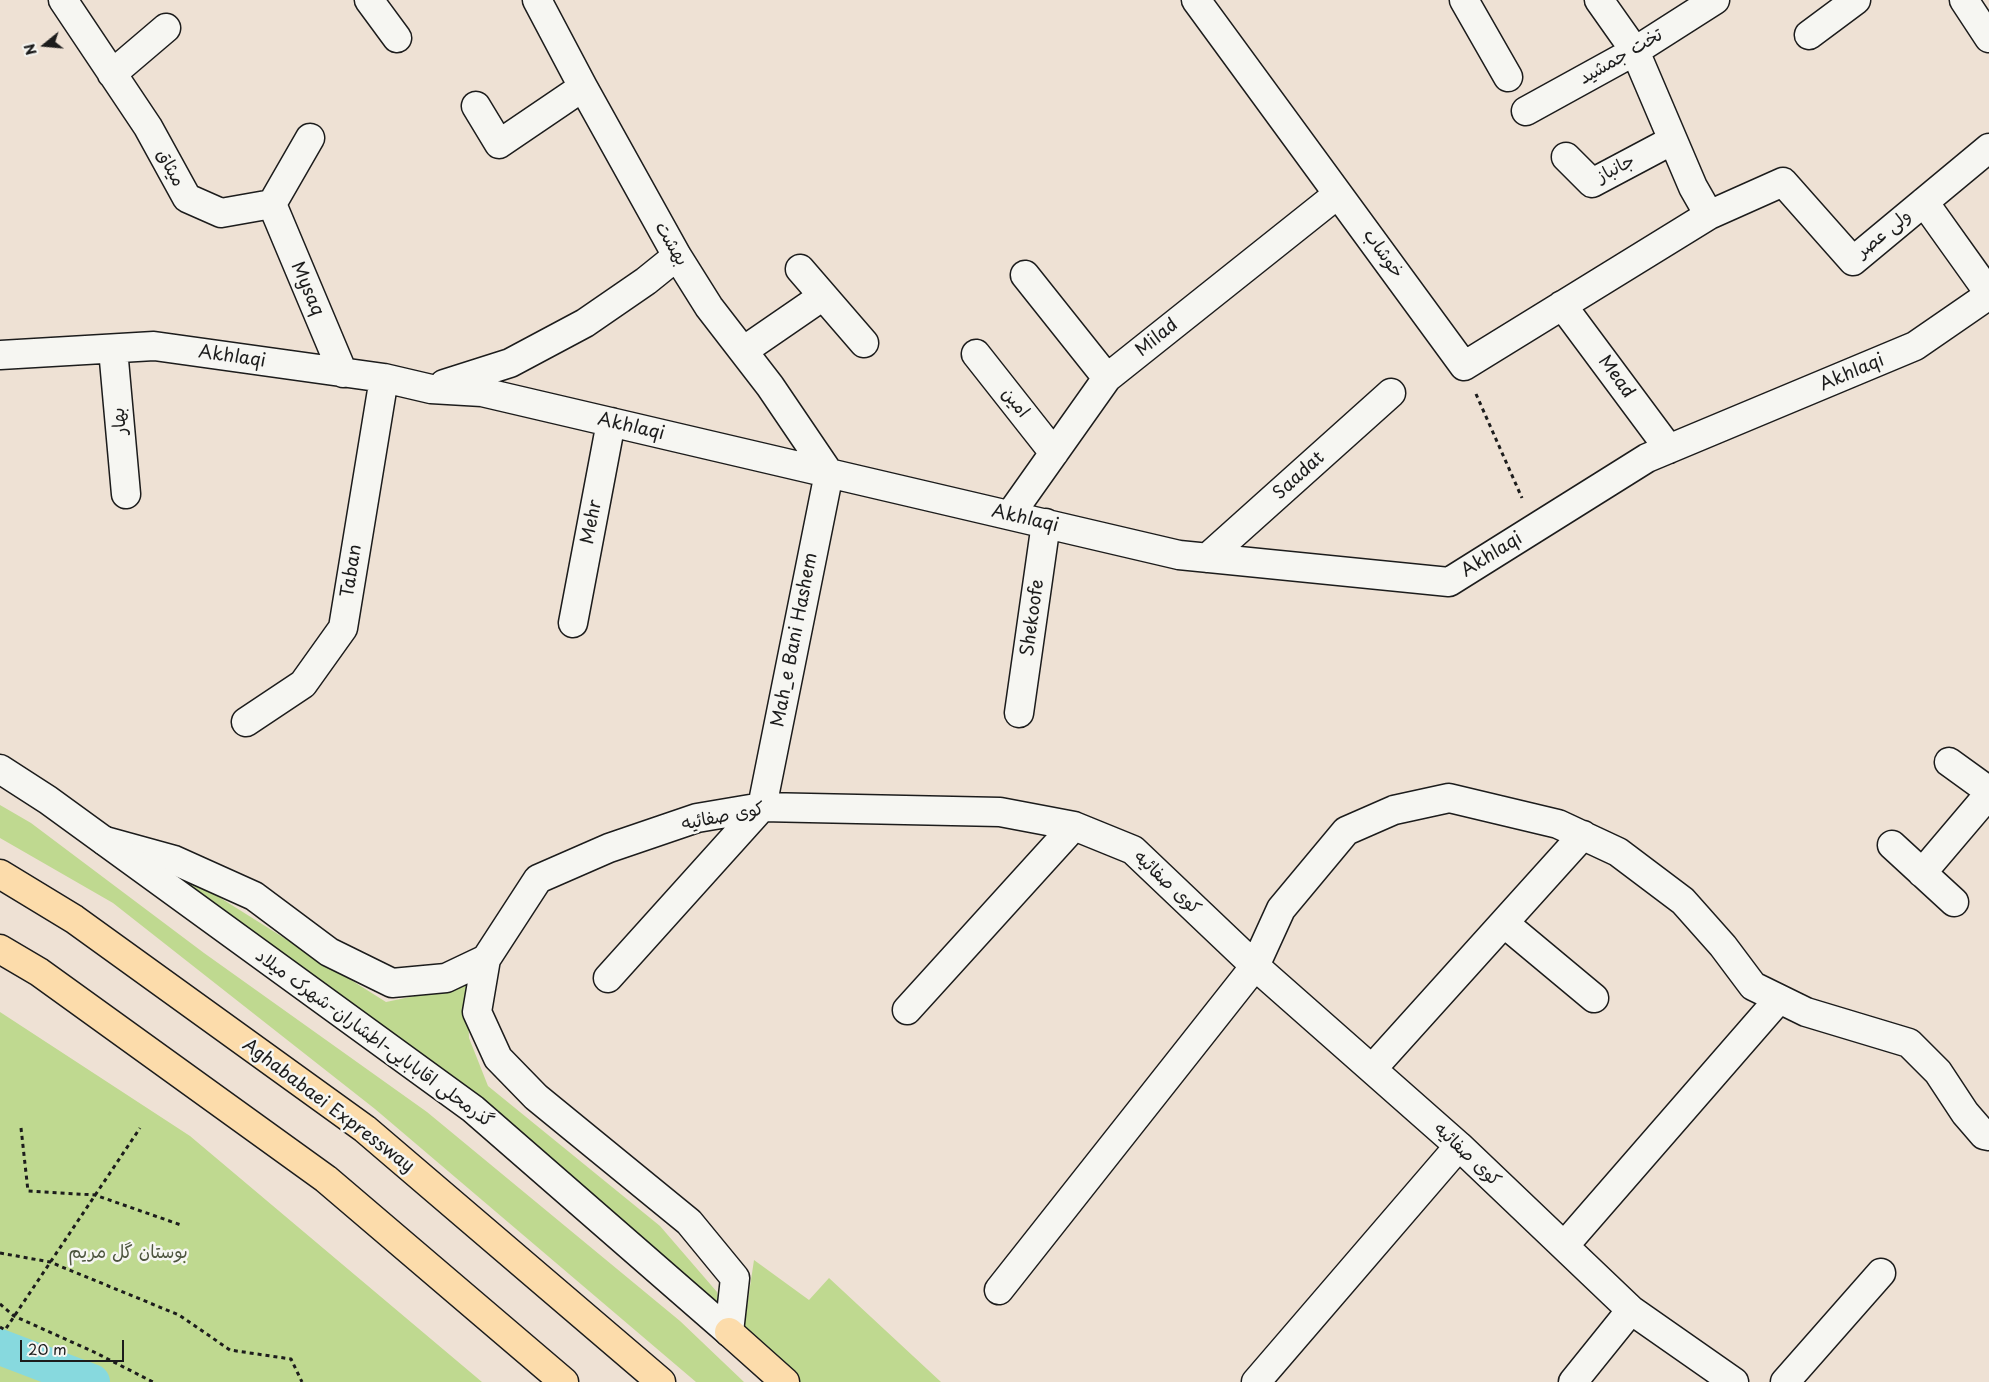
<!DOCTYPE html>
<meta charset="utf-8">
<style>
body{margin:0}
#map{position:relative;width:1989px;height:1382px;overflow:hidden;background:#eee1d4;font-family:"Playpen Sans",sans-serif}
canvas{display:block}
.north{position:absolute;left:20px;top:20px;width:50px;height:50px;-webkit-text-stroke:4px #f6f6f2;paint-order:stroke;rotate:253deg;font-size:14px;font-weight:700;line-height:20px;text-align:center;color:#1c1c1c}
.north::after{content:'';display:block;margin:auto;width:18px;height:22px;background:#1c1c1c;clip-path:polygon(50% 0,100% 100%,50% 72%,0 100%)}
.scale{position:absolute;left:20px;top:1340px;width:104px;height:22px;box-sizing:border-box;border:2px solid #1c1c1c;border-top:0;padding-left:6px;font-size:15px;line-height:18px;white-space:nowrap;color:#1c1c1c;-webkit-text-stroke:4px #f6f6f2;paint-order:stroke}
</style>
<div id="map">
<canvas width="1989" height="1382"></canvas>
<div class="north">N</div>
<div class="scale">20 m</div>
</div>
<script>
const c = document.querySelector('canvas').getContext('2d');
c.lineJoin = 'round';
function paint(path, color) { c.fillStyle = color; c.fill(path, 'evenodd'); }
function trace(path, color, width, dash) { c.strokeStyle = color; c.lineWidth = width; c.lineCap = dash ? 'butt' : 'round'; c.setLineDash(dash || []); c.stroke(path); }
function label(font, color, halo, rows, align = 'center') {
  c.font = font + ' "Playpen Sans","Playpen Sans Arabic",sans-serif'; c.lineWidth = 5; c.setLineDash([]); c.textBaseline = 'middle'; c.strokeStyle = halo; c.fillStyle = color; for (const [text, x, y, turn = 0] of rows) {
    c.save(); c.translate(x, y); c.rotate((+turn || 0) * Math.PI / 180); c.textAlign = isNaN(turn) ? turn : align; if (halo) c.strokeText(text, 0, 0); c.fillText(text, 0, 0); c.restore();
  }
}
const green = new Path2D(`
 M0,805L31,823L204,953L427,1112L680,1321L744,1382H696L375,1109L113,903L0,838Z
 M165,874L203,887L386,1002L467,985L469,1038L488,1086L660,1226L717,1292L720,1310Z
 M0,1012L190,1136L482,1382H0Z
 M754,1260L809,1300L829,1278L941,1382H799L744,1327Z`);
const canal = new Path2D(`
 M0,1347L92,1382`);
const path = new Path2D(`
 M1476,394L1522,498
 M21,1128L28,1191L95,1195L181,1225
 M0,1253L50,1262L179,1315L230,1350L291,1359L302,1382
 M0,1304L14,1316L94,1352L153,1382
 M0,1327L5,1330L140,1128`);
const minor = new Path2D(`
 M63,0L148,127L187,198L221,213L272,204L310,138
 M369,0L397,38
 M537,0L583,87L677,256L709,307L770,386L829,473L762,807L608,978
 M1196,0L1464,366L1709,215L1783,182L1853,261L1989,148
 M1464,0L1508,77
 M1599,0L1635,51L1693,187L1709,215
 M1964,0L1989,38
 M1809,35L1856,0
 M112,74L166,28
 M476,106L499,144L583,87
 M1526,111L1635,51L1715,0
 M1566,157L1592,183L1673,140
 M1924,202L1989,293
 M272,204L343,373
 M800,269L864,343
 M1025,275L1107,378
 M1562,305L1669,449
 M113,349L126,494
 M743,351L823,296
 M976,354L1054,453
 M0,355L154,346L384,378L431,389L482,392L1179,555L1449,582L1647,458L1915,346L1989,295
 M444,384L510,363L585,323L646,281L677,256
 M1010,515L1107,378L1338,194
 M1207,558L1391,393
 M573,623L611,422
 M1019,713L1046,523
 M246,722L303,684L343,628L384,378
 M1949,762L1989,791
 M105,841L174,860L254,896L329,952L392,983L446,978L486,959
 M1892,845L1954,902
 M1922,873L1989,794
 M1504,923L1594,998
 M907,1010L1074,826
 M1372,1069L1583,835
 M1564,1246L1779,999
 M999,1290L1255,966L1281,909L1346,831L1394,810L1449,798L1558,824L1618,852L1683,901L1723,946L1753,986L1806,1012L1909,1043L1938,1072L1965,1113L1984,1135L1989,1136
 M729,1332L735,1278L689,1222L536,1097L498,1058L477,1012L486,959L538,879L609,848L697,818L762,807L1000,812L1074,826L1133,850L1255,966L1459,1146L1631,1310L1734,1382
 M1256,1382L1459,1146
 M1573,1382L1631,1310
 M1785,1382L1881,1273`);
const secondary = new Path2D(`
 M0,769L48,800L473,1109L729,1332`);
const trunk = new Path2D(`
 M0,874L74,919L365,1129L661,1382
 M0,949L39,972L326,1179L564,1382
 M729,1332L785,1382`);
const streetNames = [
 ["تخت جمشید",1621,57,-30],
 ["میثاق",170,168,62],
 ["جانباز",1616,169,-27],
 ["ولی عصر",1884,234,-39],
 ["بهشت",671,244,60],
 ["خوشاب",1383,254,54],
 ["Mysaq",307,289,67],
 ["Milad",1157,338,-39],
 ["Akhlaqi",232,357,8],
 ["Akhlaqi",1852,373,-23],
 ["Mead",1616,377,54],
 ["امین",1015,403,51],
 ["بهار",120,421,-95],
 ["Akhlaqi",631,427,13],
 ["Saadat",1299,476,-42],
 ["Akhlaqi",1025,519,13],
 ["Mehr",592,522,-79],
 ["Akhlaqi",1492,555,-32],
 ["Taban",352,571,-81],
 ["Shekoofe",1033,618,-82],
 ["Mah_e Bani Hashem",795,640,-79],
 ["کوی صفائیه",723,817,-11],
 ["کوی صفائیه",1167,883,43],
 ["گذرمحلی اقابابایی-اطشاران-شهرک میلاد",374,1039,36],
 ["Aghababaei Expressway",328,1106,37],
 ["کوی صفائیه",1467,1155,43]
];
const parkNames = [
 ["بوستان گل مریم",128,1253]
];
paint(green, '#bfd990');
trace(canal, '#87d9de', 36);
trace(minor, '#1c1c1c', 31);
trace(secondary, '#1c1c1c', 31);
trace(trunk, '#1c1c1c', 31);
trace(path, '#1c1c1c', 3, [4, 4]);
trace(minor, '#f6f6f2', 28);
trace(secondary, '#f6f6f2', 28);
trace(trunk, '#fcdcab', 28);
label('18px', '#1c1c1c', '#f6f6f2', streetNames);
label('18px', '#4d553f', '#f6f6f2', parkNames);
</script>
